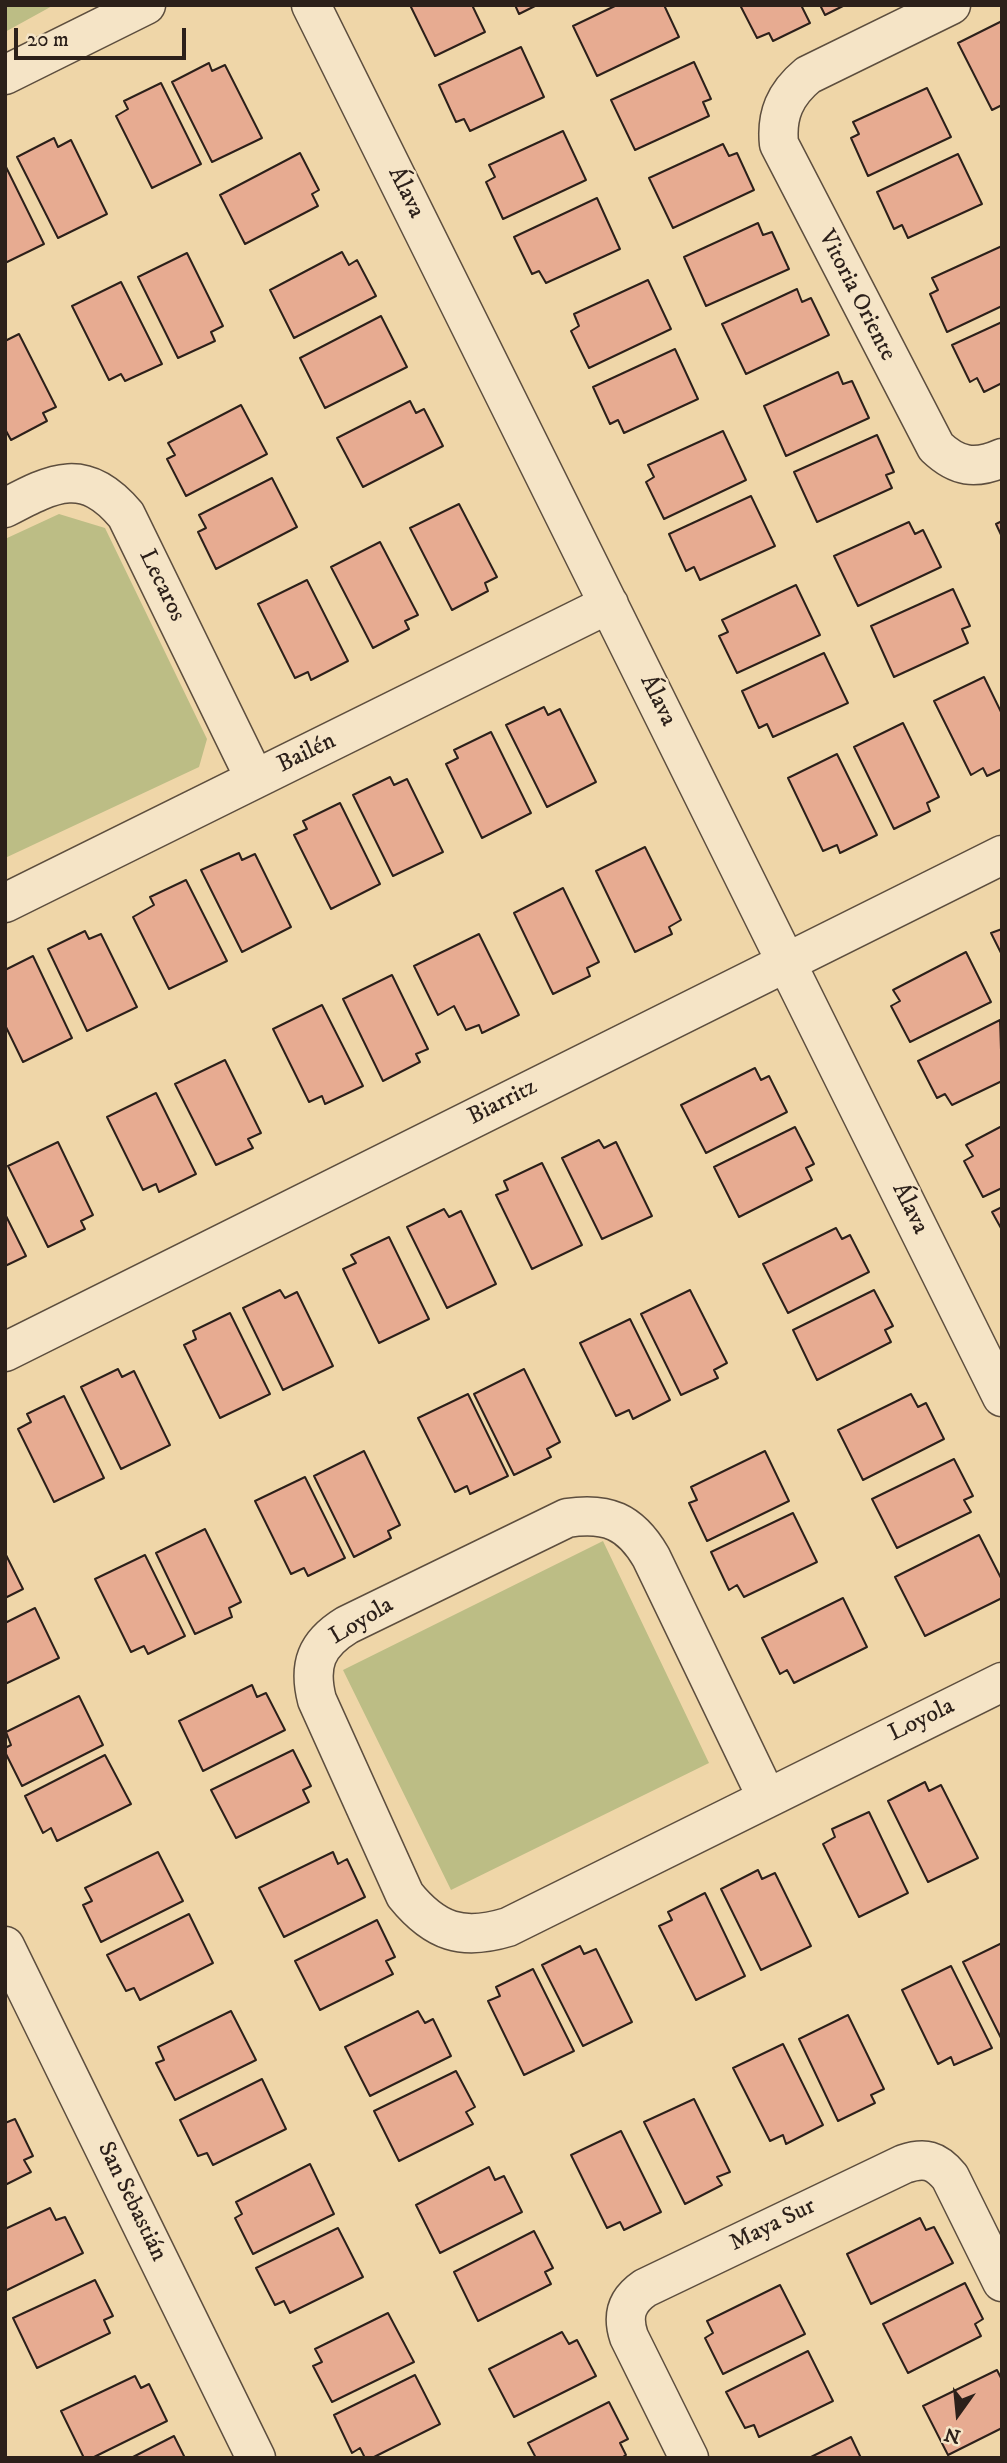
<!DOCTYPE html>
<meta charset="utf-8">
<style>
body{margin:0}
#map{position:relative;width:1007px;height:2463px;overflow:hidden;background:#efd6a8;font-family:"IM FELL DW Pica",serif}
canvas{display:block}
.frame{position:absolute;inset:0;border:7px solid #2c201a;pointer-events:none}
.north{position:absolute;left:923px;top:2379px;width:70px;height:70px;-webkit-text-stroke:5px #f5e4c6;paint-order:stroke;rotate:195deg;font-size:19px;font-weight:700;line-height:28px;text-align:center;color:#2c201a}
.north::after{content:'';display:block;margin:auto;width:24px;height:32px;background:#2c201a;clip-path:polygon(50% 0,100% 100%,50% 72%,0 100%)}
.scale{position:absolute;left:14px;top:28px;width:172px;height:32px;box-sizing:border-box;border:4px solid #2c201a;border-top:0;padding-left:9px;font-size:21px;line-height:24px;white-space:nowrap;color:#2c201a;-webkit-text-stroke:5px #f5e4c6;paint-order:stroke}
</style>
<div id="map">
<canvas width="1007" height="2463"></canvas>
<div class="frame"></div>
<div class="north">N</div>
<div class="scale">20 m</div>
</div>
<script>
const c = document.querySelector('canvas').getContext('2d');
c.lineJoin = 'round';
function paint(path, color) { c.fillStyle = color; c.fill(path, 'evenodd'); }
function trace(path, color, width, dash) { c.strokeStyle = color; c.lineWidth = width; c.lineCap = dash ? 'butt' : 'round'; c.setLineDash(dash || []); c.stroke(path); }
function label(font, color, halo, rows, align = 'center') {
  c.font = font + ' "IM FELL DW Pica",serif'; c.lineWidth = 5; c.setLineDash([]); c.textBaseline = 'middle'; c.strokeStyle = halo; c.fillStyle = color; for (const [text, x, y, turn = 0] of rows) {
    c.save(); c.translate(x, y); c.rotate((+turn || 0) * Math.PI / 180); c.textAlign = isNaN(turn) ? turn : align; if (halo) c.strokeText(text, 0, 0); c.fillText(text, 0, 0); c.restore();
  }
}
const green = new Path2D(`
 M5,5H54L5,32Z
 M59,514L105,528L207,739L199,767L5,858V539Z
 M603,1541L709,1763L451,1890L343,1670Z`);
const building = new Path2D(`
 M410,5H472L485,32L435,56Z
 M515,5H537L519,14Z
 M617,5H664L679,37L597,76L573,26Z
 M740,5H801L810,23L773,41L769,33L757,38Z
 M820,5H845L825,15Z
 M1002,21V105L992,110L958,43Z
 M521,47L544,97L470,131L464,119L456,122L439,85Z
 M694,62L711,99L703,102L709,116L635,150L611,100Z
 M209,63L212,71L225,65L262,138L212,162L172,82Z
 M161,83L201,164L152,188L116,116L128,109L124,101Z
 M927,88L951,137L868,176L851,138L859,134L853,122Z
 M563,131L586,180L503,219L486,182L495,177L489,165Z
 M54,138L58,147L71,140L107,214L58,238L17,157Z
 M723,144L729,156L737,153L754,190L673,228L649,178Z
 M300,153L319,190L312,194L318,206L245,244L220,195Z
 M958,154L982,204L908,238L902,225L894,229L877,192Z
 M5,165L44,244L5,263Z
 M597,198L620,249L546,283L539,271L532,274L514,237Z
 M758,223L763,235L772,232L789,269L706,306L684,257Z
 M1002,246V306L947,332L930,294L938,290L932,278Z
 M342,252L349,265L357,260L376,296L294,338L270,290Z
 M187,253L223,326L211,332L215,341L178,358L138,277Z
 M648,280L671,329L589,368L571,331L579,326L574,314Z
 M121,282L162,364L125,381L121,374L109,380L72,306Z
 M797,289L802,302L811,298L829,335L746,374L722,324Z
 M381,316L407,367L325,408L300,358Z
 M1002,322V383L984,392L977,378L970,382L952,345Z
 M19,334L56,407L43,413L47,421L11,440L5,429V341Z
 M675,349L698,399L624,433L618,420L610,424L593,387Z
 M838,372L843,384L852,381L869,418L786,456L764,406Z
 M410,401L416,413L424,409L443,446L363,487L337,438Z
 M241,405L267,454L186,496L167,459L175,455L168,443Z
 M723,431L746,480L664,519L646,482L654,477L648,465Z
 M877,435L894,472L886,475L892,488L817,522L794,472Z
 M272,478L297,527L216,569L198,532L206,528L199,515Z
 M751,496L775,546L700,580L694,567L686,571L669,534Z
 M459,504L497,577L485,583L488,591L452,610L410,528Z
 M1002,521V537L996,524Z
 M909,522L915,534L923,530L941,567L858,606L834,556Z
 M380,542L418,615L405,621L409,629L373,648L331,567Z
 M307,580L348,661L311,680L308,672L295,678L258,604Z
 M796,585L820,635L737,673L719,636L728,632L722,620Z
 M953,589L970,626L962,629L968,643L894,677L871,626Z
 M824,653L848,703L773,737L767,724L759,728L742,691Z
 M984,677L1002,714V769L987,776L983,768L971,775L934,701Z
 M544,707L548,715L560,709L596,782L547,807L506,725Z
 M903,723L939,797L927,803L930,811L894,829L854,747Z
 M491,732L531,813L482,838L446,764L458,758L454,750Z
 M837,754L877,835L840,853L837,845L823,851L788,778Z
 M390,777L394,785L407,779L443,852L393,876L353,795Z
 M340,803L380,884L331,909L294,835L307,829L303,821Z
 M645,847L681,920L669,927L672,934L635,952L596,871Z
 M239,853L242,860L255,854L291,927L242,952L201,870Z
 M186,880L227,961L169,989L133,917L154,905L150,897Z
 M563,888L599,962L587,968L590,976L553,994L514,913Z
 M1002,929V955L991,933Z
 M85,931L89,939L101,934L137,1007L87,1031L48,949Z
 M479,934L519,1015L482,1033L479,1025L466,1030L454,1006L438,1015L414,966Z
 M966,952L991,1002L910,1042L891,1006L900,1001L893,990Z
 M33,956L72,1038L23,1062L5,1025V970Z
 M392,975L428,1049L416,1054L420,1062L383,1081L343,999Z
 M322,1005L363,1086L325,1104L322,1096L309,1102L273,1029Z
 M1000,1020L1002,1081L952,1105L945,1094L937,1098L918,1061Z
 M225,1060L261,1133L248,1139L253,1148L216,1165L175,1084Z
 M755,1068L761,1080L769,1076L787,1112L706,1153L681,1105Z
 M156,1093L196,1174L159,1192L156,1184L143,1190L107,1117Z
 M1002,1126V1188L983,1197L964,1161L973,1156L966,1145Z
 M795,1127L814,1164L806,1168L812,1180L739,1217L714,1167Z
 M599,1140L604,1148L616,1142L652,1216L602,1239L562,1158Z
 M58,1142L93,1215L81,1221L85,1229L48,1247L8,1166Z
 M542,1163L582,1245L532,1269L496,1195L508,1190L504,1181Z
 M1002,1207V1230L992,1212Z
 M444,1209L449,1217L461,1211L496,1284L447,1308L407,1227Z
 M5,1214L26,1256L5,1266Z
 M836,1228L842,1239L850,1235L869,1272L788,1313L763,1264Z
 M389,1237L429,1319L379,1343L343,1269L356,1263L351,1255Z
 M280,1290L285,1298L297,1292L333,1366L283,1390L243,1308Z
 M690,1290L727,1363L714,1370L718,1378L681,1395L641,1314Z
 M874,1290L893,1326L885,1330L891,1342L817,1380L793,1330Z
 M230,1313L270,1394L220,1418L184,1345L196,1339L193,1331Z
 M630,1319L670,1400L633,1419L629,1410L616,1416L580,1343Z
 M118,1369L122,1377L134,1371L170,1445L121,1469L81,1387Z
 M524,1369L560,1442L547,1449L551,1457L514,1475L474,1394Z
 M468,1394L508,1476L470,1494L467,1486L455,1492L418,1418Z
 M911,1394L918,1407L926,1403L944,1439L863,1480L838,1430Z
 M64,1396L104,1478L54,1502L18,1429L31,1422L27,1414Z
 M364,1451L400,1525L388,1531L391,1538L354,1557L314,1476Z
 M765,1451L789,1501L707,1541L689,1503L697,1500L691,1487Z
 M954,1459L973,1496L964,1500L971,1512L897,1548L872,1499Z
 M305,1477L345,1558L308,1576L304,1568L291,1574L255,1501Z
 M793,1513L817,1562L744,1597L737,1585L729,1590L711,1552Z
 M205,1529L241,1602L229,1608L232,1617L195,1634L156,1553Z
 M979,1535L1002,1580V1598L925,1636L895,1577Z
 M5,1553L23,1589L5,1598Z
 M145,1555L185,1636L148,1654L144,1646L131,1652L95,1579Z
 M843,1598L867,1647L794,1683L787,1670L780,1674L762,1638Z
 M35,1608L59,1658L5,1684V1623Z
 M252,1685L257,1697L266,1693L285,1730L203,1771L179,1721Z
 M79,1696L103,1745L22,1786L5,1752V1748L11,1745L6,1732Z
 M293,1750L311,1786L303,1790L309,1802L236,1838L211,1790Z
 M105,1755L131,1804L57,1841L51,1828L43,1833L25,1796Z
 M925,1782L929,1791L941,1785L978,1858L928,1882L888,1801Z
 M869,1812L908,1893L859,1917L823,1844L835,1837L832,1829Z
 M158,1852L183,1901L101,1942L83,1905L92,1901L85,1888Z
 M333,1852L338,1864L347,1859L365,1897L284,1937L259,1888Z
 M758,1870L762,1879L775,1873L811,1946L761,1970L721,1889Z
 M705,1893L745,1976L696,2000L659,1926L672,1920L668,1912Z
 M189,1914L213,1963L140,2000L134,1988L126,1991L107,1955Z
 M377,1920L395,1957L386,1961L393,1974L320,2010L295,1961Z
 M1002,1943V2040L963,1962Z
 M580,1946L584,1954L596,1949L632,2022L583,2046L542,1965Z
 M951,1966L992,2048L954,2065L951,2057L938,2064L902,1990Z
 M533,1969L574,2051L524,2075L488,2001L500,1996L496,1987Z
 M231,2011L256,2060L175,2100L156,2063L164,2060L158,2047Z
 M418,2011L425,2023L433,2019L451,2056L370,2096L345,2047Z
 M848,2015L884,2089L871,2095L875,2103L838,2121L799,2039Z
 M783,2044L823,2125L786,2144L783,2135L770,2141L733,2068Z
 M456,2071L475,2107L466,2112L473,2124L399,2161L374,2111Z
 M262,2079L286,2129L213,2165L207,2153L198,2156L180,2120Z
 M694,2099L730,2172L717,2177L722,2185L685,2204L644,2122Z
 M15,2119L33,2156L24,2160L31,2172L5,2185V2123Z
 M621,2131L661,2212L624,2230L620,2222L607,2228L571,2155Z
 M310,2164L334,2214L253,2254L235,2218L242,2214L236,2202Z
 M489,2167L495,2180L504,2176L522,2212L440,2253L416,2205Z
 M50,2208L56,2220L65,2217L83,2253L5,2291V2229Z
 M920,2218L926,2230L934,2227L953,2263L871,2304L847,2254Z
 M338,2228L363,2277L290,2313L284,2301L275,2305L256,2268Z
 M534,2231L553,2268L545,2272L551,2284L478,2321L454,2272Z
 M95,2280L113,2316L104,2320L110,2333L37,2368L13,2318Z
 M965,2283L983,2319L975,2324L981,2336L908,2373L883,2324Z
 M780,2285L805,2334L723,2374L705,2338L713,2333L707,2321Z
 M388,2313L414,2362L332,2402L313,2366L322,2362L315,2349Z
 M562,2332L569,2344L577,2340L596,2376L514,2417L489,2369Z
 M808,2351L833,2401L759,2437L754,2425L745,2428L726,2392Z
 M997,2370L1002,2380V2428L948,2455L923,2406Z
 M415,2375L440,2424L372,2458H365L360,2448L352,2453L334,2415Z
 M135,2376L141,2388L149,2384L167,2421L92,2458H84L61,2411Z
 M609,2402L628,2439L620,2443L626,2455L621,2458H536L528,2443Z
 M174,2436L185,2458H131Z
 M851,2437L861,2458H809Z`);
const street = new Path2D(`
 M311,5L1002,1397
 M951,5L808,75C785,94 776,115 779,144L936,447C957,467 975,470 1002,458
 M5,75L146,5
 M5,508C54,482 85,466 126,515L255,779
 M5,903L609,604
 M5,1352L1002,855
 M767,1798L651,1557C630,1521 607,1512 567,1518L347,1625C316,1644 308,1665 317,1700L405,1895C435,1932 462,1941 508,1927L1002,1682
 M5,1946L256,2458
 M689,2458L629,2337C622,2316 626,2301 645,2288L904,2164C925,2157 936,2160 950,2177L1002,2282`);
const streetNames = [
 ["Álava",405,193,64],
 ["Vitoria Oriente",856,296,63],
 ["Lecaros",161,586,64],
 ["Álava",657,701,64],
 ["Bailén",307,754,-26],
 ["Biarritz",503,1103,-27],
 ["Álava",909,1209,64],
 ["Loyola",362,1622,-31],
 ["Loyola",922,1721,-26],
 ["San Sebastián",131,2202,64],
 ["Maya Sur",773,2226,-26]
];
paint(green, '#bcbd85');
paint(building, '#e7ab91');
trace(building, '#2c201a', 2);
trace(street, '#5d4e3e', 41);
trace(street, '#f5e4c6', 38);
label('24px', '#2c201a', '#f5e4c6', streetNames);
</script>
